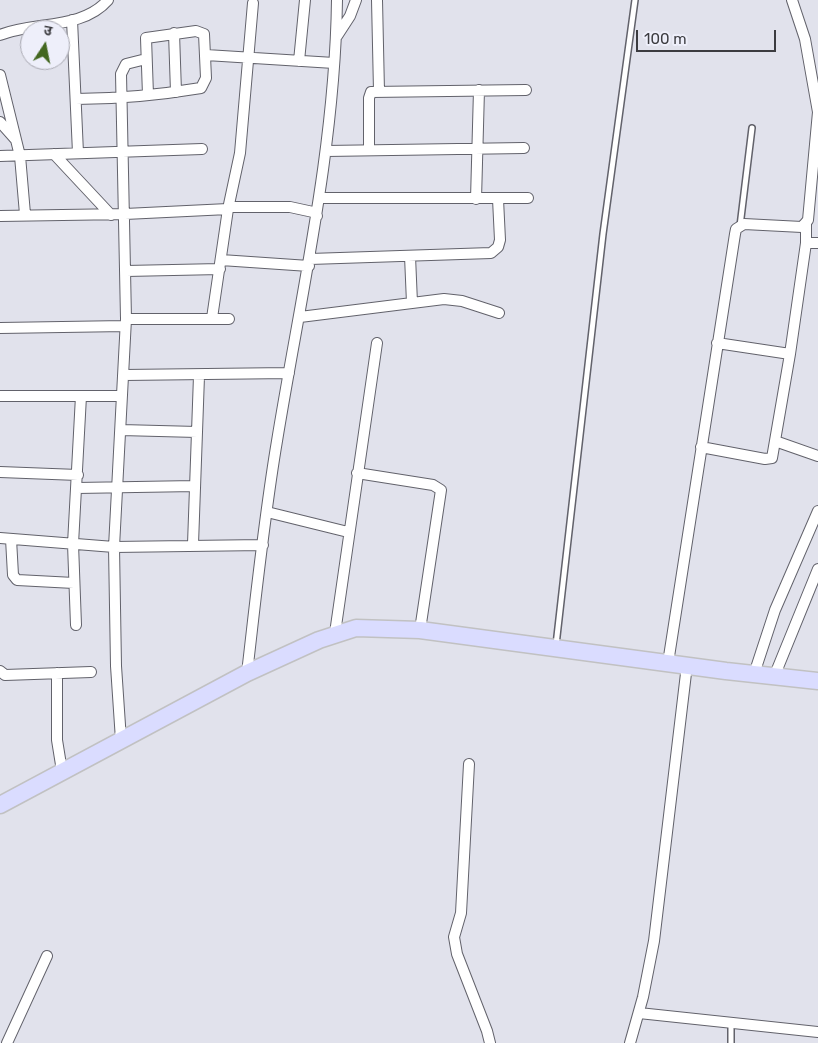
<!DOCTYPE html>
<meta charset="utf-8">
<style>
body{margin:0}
#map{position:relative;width:818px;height:1043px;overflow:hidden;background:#e1e2ec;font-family:Rubik,"Noto Sans Devanagari",sans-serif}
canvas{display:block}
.north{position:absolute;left:20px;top:20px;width:50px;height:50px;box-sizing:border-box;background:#eeeffa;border:1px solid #a7a7b0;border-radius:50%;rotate:11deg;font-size:14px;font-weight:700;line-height:20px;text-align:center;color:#3c3c40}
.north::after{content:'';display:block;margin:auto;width:18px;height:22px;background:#436720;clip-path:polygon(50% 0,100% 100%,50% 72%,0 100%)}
.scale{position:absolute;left:636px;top:30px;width:140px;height:22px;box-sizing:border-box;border:2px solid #3c3c40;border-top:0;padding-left:6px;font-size:15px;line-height:18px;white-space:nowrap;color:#3c3c40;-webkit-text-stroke:4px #eeeffa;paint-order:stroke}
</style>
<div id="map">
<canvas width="818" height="1043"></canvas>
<div class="north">उ</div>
<div class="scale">100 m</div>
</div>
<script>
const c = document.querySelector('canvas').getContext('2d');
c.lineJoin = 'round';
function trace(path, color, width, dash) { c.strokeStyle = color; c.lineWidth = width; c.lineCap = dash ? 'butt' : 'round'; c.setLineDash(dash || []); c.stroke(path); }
const service = new Path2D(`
 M740,226L752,128
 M556,645L603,234L635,0
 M731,1023V1043`);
const minor = new Path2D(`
 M377,0L379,91
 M72,20L78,153
 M174,33L176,92
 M0,35C34,21 82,30 108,0
 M337,36L350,16L356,0
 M206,55L334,63
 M299,61L305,0
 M0,75L20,156L25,214
 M76,99C118,99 159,95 201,88L206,78L204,34L196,31L146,38L148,95
 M0,122L16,140
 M369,150V98L371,92L526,90
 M326,151L524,148
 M54,154L111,215
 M0,156L202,149
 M319,198H528
 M476,199L479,90
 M0,216L125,214L228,209L229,207H290L313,212L317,216
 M806,243H818
 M410,256L412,303
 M310,259L491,253L498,247L500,240L498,199
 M221,260L309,266
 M126,271L220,269
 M300,317L444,299L462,301L499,313
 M212,318L228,209L240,153L253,3
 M126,319H229
 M0,328L125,326
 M717,343L790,354
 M124,375L289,373
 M0,396H122
 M121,430L197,432
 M775,441L818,456
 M701,447L765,459L772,458L790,354L806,243V223
 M0,472L78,475
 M357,473L433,485L441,490L420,630
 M77,488L195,486
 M267,512L348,532
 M0,538L114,547L263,545
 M11,539L13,575L17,580L74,583
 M193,544L199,376
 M76,625L73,544L81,396
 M335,633L377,343
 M668,663L735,234L736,229L744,224L802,227L808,220L818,112L805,39L792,0
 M0,671L5,675L91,672
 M57,673V740L62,771
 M247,673C256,596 264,518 277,441C301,294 335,149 337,0
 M754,674L775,610L818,511
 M774,677L818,569
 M121,740L116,666L114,547L126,319L121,74L126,64L146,59
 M469,764L461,913L454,937L457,954L487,1031L490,1043
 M639,1013L818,1032
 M7,1043L47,956
 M630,1043L643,997L654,941L687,665`);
const primary = new Path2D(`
 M0,805L247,673L319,640L356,628L420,630L726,671L818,681`);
trace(service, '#62626b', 8);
trace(minor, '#62626b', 12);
trace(primary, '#c1c1c2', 19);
trace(service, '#fff', 5);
trace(minor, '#fff', 10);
trace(primary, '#dadcff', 16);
</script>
